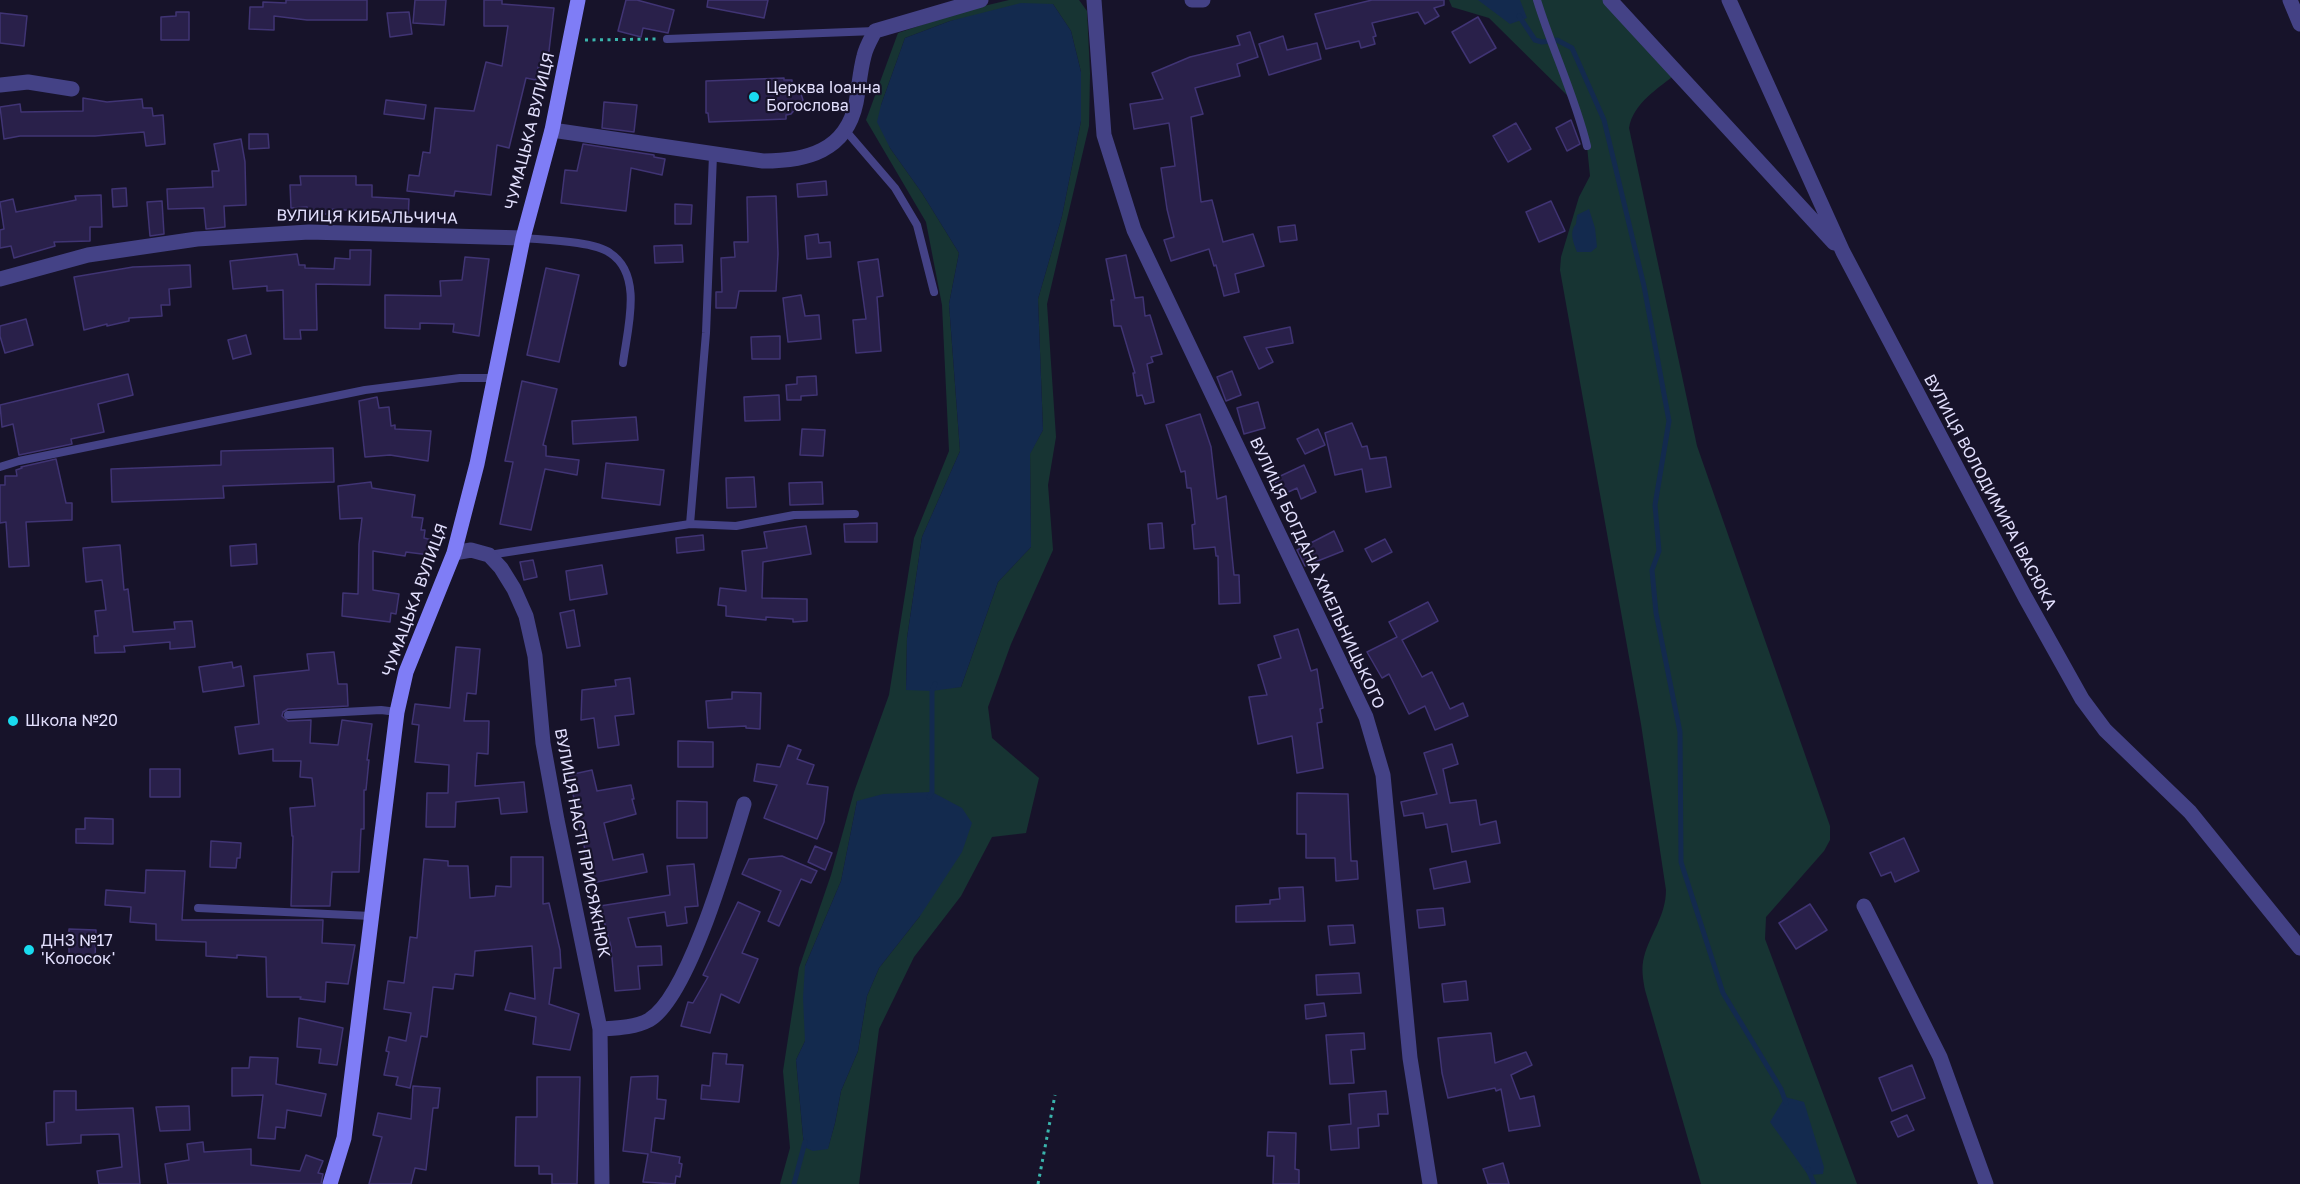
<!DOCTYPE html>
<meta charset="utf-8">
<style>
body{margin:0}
canvas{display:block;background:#17132a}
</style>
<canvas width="2300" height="1184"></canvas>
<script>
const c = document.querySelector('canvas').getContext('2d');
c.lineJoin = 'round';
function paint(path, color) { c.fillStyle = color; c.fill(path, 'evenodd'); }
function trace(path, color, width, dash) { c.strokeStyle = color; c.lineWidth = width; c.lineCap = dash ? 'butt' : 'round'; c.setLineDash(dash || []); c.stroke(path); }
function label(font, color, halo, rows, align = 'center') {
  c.font = font + ' "Golos Text",sans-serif'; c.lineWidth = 4.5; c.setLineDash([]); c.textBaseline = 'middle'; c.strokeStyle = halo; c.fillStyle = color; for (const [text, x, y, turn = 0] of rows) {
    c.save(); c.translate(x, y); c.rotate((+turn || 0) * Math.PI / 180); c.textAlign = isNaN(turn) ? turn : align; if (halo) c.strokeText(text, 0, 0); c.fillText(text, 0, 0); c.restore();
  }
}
const green = new Path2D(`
 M1009,0H1079L1087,11L1090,73L1089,126L1047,304L1056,437L1048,485L1053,550L1011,644L988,707L992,738L1039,778L1026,833L992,837L961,896L914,957L879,1029L859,1184H780L790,1148L783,1071L799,968L831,875L854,792L889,695L914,538L949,451L942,305L926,222L866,120L898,33L963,11ZM1053,4L1071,31L1081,72V121L1062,216L1038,299L1043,430L1030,453L1031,547L998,582L961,687L906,689L907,638L922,537L960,451L949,304L959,253L922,193L890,148L881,105L905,38L950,21ZM857,801L920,916L879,968L867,996L858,1051L841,1091L835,1123L828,1148L804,1147L796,1060L805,1041V966L841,881Z
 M1449,0H1610L1677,73C1659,88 1633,103 1629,128L1697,446L1830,826V840L1824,851L1766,917L1765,939L1857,1184H1701L1645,990C1643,979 1641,968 1644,957C1650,934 1666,916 1666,890L1641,724L1560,270L1561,257L1579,197L1590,176L1587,146L1574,102L1489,18L1452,7Z`);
const water = new Path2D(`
 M1478,0H1520L1527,18L1510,24Z
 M1021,3L1053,4L1071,31L1081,72V121L1062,216L1038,299L1043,430L1030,454L1031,547L998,582L961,687L932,691L906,690L907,638L922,537L960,451L949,304L959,253L922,193L890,148L877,122L881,105L905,38L950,21Z
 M1589,209L1595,228L1597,247L1591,252H1577C1573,242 1569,232 1576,224L1577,215Z
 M932,792L962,808L972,823L962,852L920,916L879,968L867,996L858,1051L841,1091L835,1123L828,1149L813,1151L804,1147L796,1060L805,1041L803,998L805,966L841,881L857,801L883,794Z
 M1785,1097L1804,1102L1824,1167L1823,1174L1808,1175L1770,1122Z`);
const stream = new Path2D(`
 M1519,16L1535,40L1542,42L1557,40L1572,48L1604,120L1644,286L1669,421L1655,505L1659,551L1652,570L1656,613L1680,732L1681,862L1723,993L1781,1089L1786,1103
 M929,797L932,792V691L935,684
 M1808,1169L1814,1184
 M794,1184L805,1142`);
const building = new Path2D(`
 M286,0H367V20H307L274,16V30L249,29L250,7H263V2L286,3Z
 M415,0H446L444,25L413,23Z
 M484,0H502V4L554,8L547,68L538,67L536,80L526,78L509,148L497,145L491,195L455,191L454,196L407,191L409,175L419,176L423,152L430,153L435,108L474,111L486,62L502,66L508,26H484Z
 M626,0H637L674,10L668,33L643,28L641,37L618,31Z
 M708,0H768L764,18L707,7Z
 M1372,0H1444V5L1434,8L1439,16L1425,24L1418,12L1372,23L1376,36L1373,37L1375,44L1361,48L1359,41L1326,49L1315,14Z
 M176,12H189V40H161V17L176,16Z
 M409,12L412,34L390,37L387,13Z
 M0,13L27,16L24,46L0,43Z
 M1478,17L1496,48L1470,63L1452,32Z
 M1250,32L1258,57L1237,64L1240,76L1195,88L1203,114L1191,117L1201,202L1212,200L1223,242L1253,234L1264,266L1235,274L1239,292L1224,296L1216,265L1214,266L1209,249L1171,261L1164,240L1174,237L1167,209L1161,168L1175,166L1169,123L1134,129L1130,104L1163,99L1152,73L1190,57L1240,45L1237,36Z
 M1283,36L1287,50L1317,43L1321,59L1269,75L1259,44Z
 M784,78V80H792V84L800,91L803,100L791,114L786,115V119L709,122L708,113H706V81Z
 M83,98L107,102L142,99L143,108H152L153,116L163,115L165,144L146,146L144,132L95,136H20L4,139L0,107L20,104L21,112L83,111Z
 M386,100L426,105L424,119L384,114Z
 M604,102L637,105L634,132L602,128Z
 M1571,120L1580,144L1567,151L1556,128Z
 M1516,123L1531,149L1508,162L1493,136Z
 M249,134H268L269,148L249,149Z
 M241,139L245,162L246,205L224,206L225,227L206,229L204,208L168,209L167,189L213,187L212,171H219L214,144Z
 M583,144L654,155V157L665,159L662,175L631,168L626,211L561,203L565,170L577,171Z
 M300,176H356V185H372V197L409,199L408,221L394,220L393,213L328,209V214H307V207L291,208L290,185H301Z
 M826,181L827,195L798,197L797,184Z
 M126,188L127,206L113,207L112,189Z
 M101,195L102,227H90V241L54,242L55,246L14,258L11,246L0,248V230L4,229L0,202L13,199L16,212L76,200L75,196Z
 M776,196L778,254L776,291H739L736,308H716V292H722L721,258L735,257L734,242H748L747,197Z
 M162,201L164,234L150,236L147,202Z
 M1551,201L1565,231L1539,242L1526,212Z
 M675,204L692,205L691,224H675Z
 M1295,225L1297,240L1280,242L1278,227Z
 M818,234L819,243L830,242L831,257L807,259L805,236Z
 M682,245L683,262L655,263L654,246Z
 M350,250H371L370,285L316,284L317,330H300L301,339H284L283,290L267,291V286L233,289L230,261L297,254L299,265H305V268L334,269L335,258L350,259Z
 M1126,255L1135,298L1143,297L1145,316L1150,315L1162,354L1151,357L1153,362L1147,364L1154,402L1145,404L1142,395L1137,396L1133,373H1135L1121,326H1114L1111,300H1114L1106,259Z
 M465,257L489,259L479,336L453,332L454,324L420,323V329L385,328V295L441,296L440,281L462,280Z
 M878,259L883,296L877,297L881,351L856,353L853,320L866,319L858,262Z
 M190,265L191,287L169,289L170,305H161L162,316L129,318V321L107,326V324L84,330L74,277L133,267Z
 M546,268L579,275L559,362L527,355Z
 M801,295L805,316L819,315L821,339L788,342L783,298Z
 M26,319L33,345L5,353L0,336V326Z
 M1290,327L1293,343L1266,348L1273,362L1259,369L1244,337Z
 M246,335L251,354L233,359L228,340Z
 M780,336V359H752L751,337Z
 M1232,371L1241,395L1226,401L1217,377Z
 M128,374L133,395L98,404L104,432L71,439L72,444L19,455L13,424L2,427L0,405Z
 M816,376L817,395L801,396V400H787L786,385L797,384V377Z
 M522,381L557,389L543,445L546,446V456L579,460L577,475L545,469L531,530L500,524L513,462L505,461Z
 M779,395L780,420L745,421L744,397Z
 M377,397L379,408L389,407L391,426L395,425V429L431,431L428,461L390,455L365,457L359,401Z
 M1258,402L1265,428L1244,434L1237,408Z
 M1200,414L1211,447L1217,499L1226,496L1234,575H1239L1240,603L1219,604L1218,556H1216L1215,547L1194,549L1192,525L1195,524L1191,488H1187L1185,471L1181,472L1166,425Z
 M636,417L638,440L573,444L572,421Z
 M1352,423L1362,447L1367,446L1370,459L1386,457L1391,487L1366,492L1362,469L1335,475L1325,433Z
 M802,429L825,430L823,456L800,455Z
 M1318,429L1325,445L1305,454L1297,439Z
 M333,448L334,482L223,486L224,498L112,502L111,469L221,465V451Z
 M56,459L66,503H72V520L26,522L29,566L9,567L6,522L0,523V485H5V476H17L16,470L22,468L21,467Z
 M606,463L664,470L660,505L602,498Z
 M1304,465L1316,492L1301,499L1297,488L1282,495L1274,479Z
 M754,477L756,507L727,508L726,478Z
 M371,482L372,488L415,495L412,517L423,518L421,530H425L424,538L432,540L430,555L406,552L405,556L373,551V590L399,594L396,614L391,613L390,622L342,616L343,593L358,594L359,544L362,518L340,519L338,486Z
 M822,482L823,504L790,505L789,483Z
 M877,523V542H845L844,524Z
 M1162,523L1164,548L1150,549L1148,524Z
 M806,526L811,554L763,562L762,598L807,599V621L793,622V619L766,617V620L726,616V606L718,605L720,588L746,591L742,551L767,548L764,532Z
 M1334,531L1343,551L1305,566L1297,550Z
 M703,535L704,550L677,553L676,538Z
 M1385,539L1392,552L1372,562L1365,549Z
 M256,544L257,564L231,566L230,546Z
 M120,545L124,590L128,589L133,632L175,629L174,622L192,621L195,647L170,649V642L124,646L125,652L95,653L94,636H98L95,611L106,610L102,580L86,582L83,548Z
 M533,560L537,577L524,580L520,562Z
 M602,565L607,594L570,600L566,571Z
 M1428,602L1438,621L1402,640L1422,677L1432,672L1450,709L1463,703L1468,716L1435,730L1425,706L1409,714L1389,674L1382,678L1367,652L1397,637L1389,622Z
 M574,610L580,646L567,648L560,613Z
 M1298,629L1311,671L1317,669L1323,708L1320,709L1322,722L1317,723L1323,768L1297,773L1292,736L1258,744L1249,697L1267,695L1258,665L1281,658L1274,636Z
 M456,647L480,649L476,694L467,693L464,721H489L488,754L477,753L475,786L524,782L527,812L501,814L499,798L456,802L455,827H426L427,793H448L449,765L415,762L419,725L412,724L415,704L450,708Z
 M334,652L338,684H347L348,706L288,709L283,712L282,716L288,721L311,720L310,743L338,745L342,720L372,724L367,760H369L366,790H364V829H361L359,872H332L330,906H291L293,836H292L290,808L315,806L312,778L300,777L301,761H273V749L239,754L235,727L259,724L254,676L309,670L307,654Z
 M232,662L233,668L241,666L244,686L203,692L199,667Z
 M630,678L634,714L615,716L619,745L598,748L594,718L581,720L582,690L616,686L615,680Z
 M732,692L761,693L760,729L746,728V726L708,728L706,701L732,699Z
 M678,741L713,742V767H678Z
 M1452,744L1458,764L1443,769L1450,803L1476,800L1480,825L1496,821L1500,843L1452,852L1447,824L1426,828L1423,813L1404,816L1401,802L1437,794L1424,753Z
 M788,745L801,750L797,759L814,765L807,784L828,787L824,822L817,839L764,818L777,785L754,781L757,764L780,767Z
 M150,769H180V797H150Z
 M592,770L597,791L631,785L634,799H632L636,814L604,823L613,860L643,854L647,872L592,883L569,775Z
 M1297,793L1348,794L1351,861H1357L1358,879L1336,881L1335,858H1306V834H1297Z
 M677,801L707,802V838H677Z
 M85,818L113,819V844L76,843V829H85Z
 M1904,838L1919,871L1895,882L1891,872L1881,876L1870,853Z
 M211,841L241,843L240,858H237L236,868L210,867Z
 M815,846L832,853L825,870L808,862Z
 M782,856L817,871L811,883L801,879L779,926L768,921L781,891L742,874L749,859Z
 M511,857H543V904L549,903L560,950L561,968H554L549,1004L579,1014L570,1050L533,1044L536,1017L505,1010L510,993L535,999L532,946L475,951L473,976L455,974L453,989L433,987L427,1037L421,1036L410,1088L396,1085L398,1077L384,1075L389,1052L386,1051L389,1037L406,1041L411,1013L384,1009L388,981L404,983L410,937L417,938L424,859L448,861V866H468L470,898L495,896L496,886L511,887Z
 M1466,861L1470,882L1434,889L1430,869Z
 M694,864L698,906L685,907L687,923L667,926L665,912L628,918L636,947L661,946L662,965L638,966L640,989L615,991L611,947L600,906L670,895L667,866Z
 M146,870L185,871L182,920H323L322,943L355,945L348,984L326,982L325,1002L300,999L301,997H267L266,957L237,955V958L206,956V942L156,940V924L130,922L131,907L105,905L106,890L145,893Z
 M1303,887L1305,921L1236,922V906L1270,904V900L1280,899L1279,888Z
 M738,902L760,912L742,953L758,959L739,1003L721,994L710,1033L681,1026L688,1002L693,1003L708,977L703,975Z
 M1810,904L1827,930L1796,949L1779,923Z
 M1443,908L1445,925L1419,928L1417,910Z
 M1353,925L1355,943L1330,945L1328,926Z
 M69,929L96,930L95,959H69Z
 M1359,973L1361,993L1317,995L1316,975Z
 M1466,981L1468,1000L1444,1002L1442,984Z
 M1324,1003L1326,1016L1306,1019L1305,1005Z
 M299,1018L343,1028L337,1065L319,1063L321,1049L297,1047Z
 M1364,1033L1365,1049L1351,1050L1354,1083L1330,1084L1326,1035Z
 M1491,1033L1495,1063L1526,1052L1532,1065L1511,1075L1520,1099L1534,1096L1540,1126L1509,1131L1501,1089L1496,1091L1495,1088L1448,1098L1442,1073L1438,1038Z
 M713,1053L727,1054L726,1064L743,1065L739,1102L701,1099L702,1085L710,1086Z
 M250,1057L278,1058L276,1084L326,1094L321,1116L287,1110L285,1128L276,1127L275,1139L258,1138L263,1095L232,1096V1068H249Z
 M1912,1065L1925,1098L1892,1111L1879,1078Z
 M658,1076L657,1099L666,1100L664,1119L655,1118L651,1152L680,1157L679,1163L682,1164L680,1177L676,1176L675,1184L643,1182L648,1154L623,1151L631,1077Z
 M537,1077H580L577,1184H552V1174H539V1166H515L516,1117H537Z
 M413,1086L440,1088L438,1108H433L426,1170L415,1168L411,1184H369L382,1137L373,1135L378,1113L411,1119Z
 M54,1091H76V1110L133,1108L140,1184H99L97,1171L122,1167L119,1134L81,1135V1143L47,1145L46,1123L54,1122Z
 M1386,1091L1388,1114H1378L1379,1126L1358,1128L1359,1148L1331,1150L1329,1126L1351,1124L1349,1094Z
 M189,1106L190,1130L160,1131L156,1107Z
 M1907,1115L1914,1130L1898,1137L1891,1122Z
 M1268,1132L1296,1133L1295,1169L1299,1170V1184H1273L1274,1156H1267Z
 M203,1142L204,1152L251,1149V1165L300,1171L306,1155L323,1161L318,1173L323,1174L321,1184H168L165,1164L189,1160L187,1144Z
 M1503,1163L1509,1184H1488L1483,1169Z`);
const path = new Path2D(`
 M585,40L657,39
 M1038,1184L1055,1095`);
const lane = new Path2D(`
 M1537,0C1552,49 1575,96 1587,146
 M667,39L875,31
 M846,131L895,188L917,225L934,292
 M523,238C544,240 594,241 610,253C644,275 627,330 623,363
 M0,467L19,461L365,390L460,378H494
 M690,524L706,333L713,155
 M489,555L690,524L736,526L794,515L855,514
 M288,715L381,710L397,712
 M198,908L371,916`);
const street = new Path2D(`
 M1094,0L1104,135L1134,230L1366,717L1383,775L1410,1058L1430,1184
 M1192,0H1203
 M1610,0L1834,243
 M1729,0L1843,252L2025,597L2082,699L2105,730L2190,812L2300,948
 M2290,0L2300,24
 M0,85L28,82L72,89
 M552,130L763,161C807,161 846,151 856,103C859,87 860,71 864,56C866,47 871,39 875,31L981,0
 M0,279L88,255L197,239L309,232L523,238
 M454,553L471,550L489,555L501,568L514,589L526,616L535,656L543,743L557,820L600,1029L602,1184
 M1864,906L1940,1057L1986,1184
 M600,1029C616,1028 634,1028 649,1020C689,997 730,850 744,804`);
const secondary = new Path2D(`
 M330,1184L344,1138L397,712L406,672L454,553L477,464L523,238L552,130L578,0`);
const markers = [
 [754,97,6,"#19dbef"],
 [13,721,6,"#19dbef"],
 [29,950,6,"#19dbef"]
];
const poiNames = [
 ["Церква Іоанна",766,88],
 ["Богослова",766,106],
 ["Школа №20",25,721],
 ["ДНЗ №17",41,941],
 ["'Колосок'",41,959]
];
const streetNames = [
 ["ЧУМАЦЬКА ВУЛИЦЯ",530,131,-76],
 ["ВУЛИЦЯ КИБАЛЬЧИЧА",367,217,1],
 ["ВУЛИЦЯ ВОЛОДИМИРА ІВАСЮКА",1990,492,62],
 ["ВУЛИЦЯ БОГДАНА ХМЕЛЬНИЦЬКОГО",1317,573,65],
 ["ЧУМАЦЬКА ВУЛИЦЯ",415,600,-70],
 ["ВУЛИЦЯ НАСТІ ПРИСЯЖНЮК",582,843,79]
];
paint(green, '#173433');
paint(water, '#132a4e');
trace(stream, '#132a4e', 5);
paint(building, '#29204a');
trace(building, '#403474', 1.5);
trace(path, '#3ab5ad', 3, [3, 4.5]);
trace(lane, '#444286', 8);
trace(street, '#444286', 15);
trace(secondary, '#7f7df6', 15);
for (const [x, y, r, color] of markers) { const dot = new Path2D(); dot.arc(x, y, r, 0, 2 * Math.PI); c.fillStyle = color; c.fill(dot); trace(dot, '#17132a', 2); }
label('16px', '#e2dffd', '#17132a', poiNames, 'left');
label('16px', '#e2dffd', '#17132a', streetNames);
</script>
